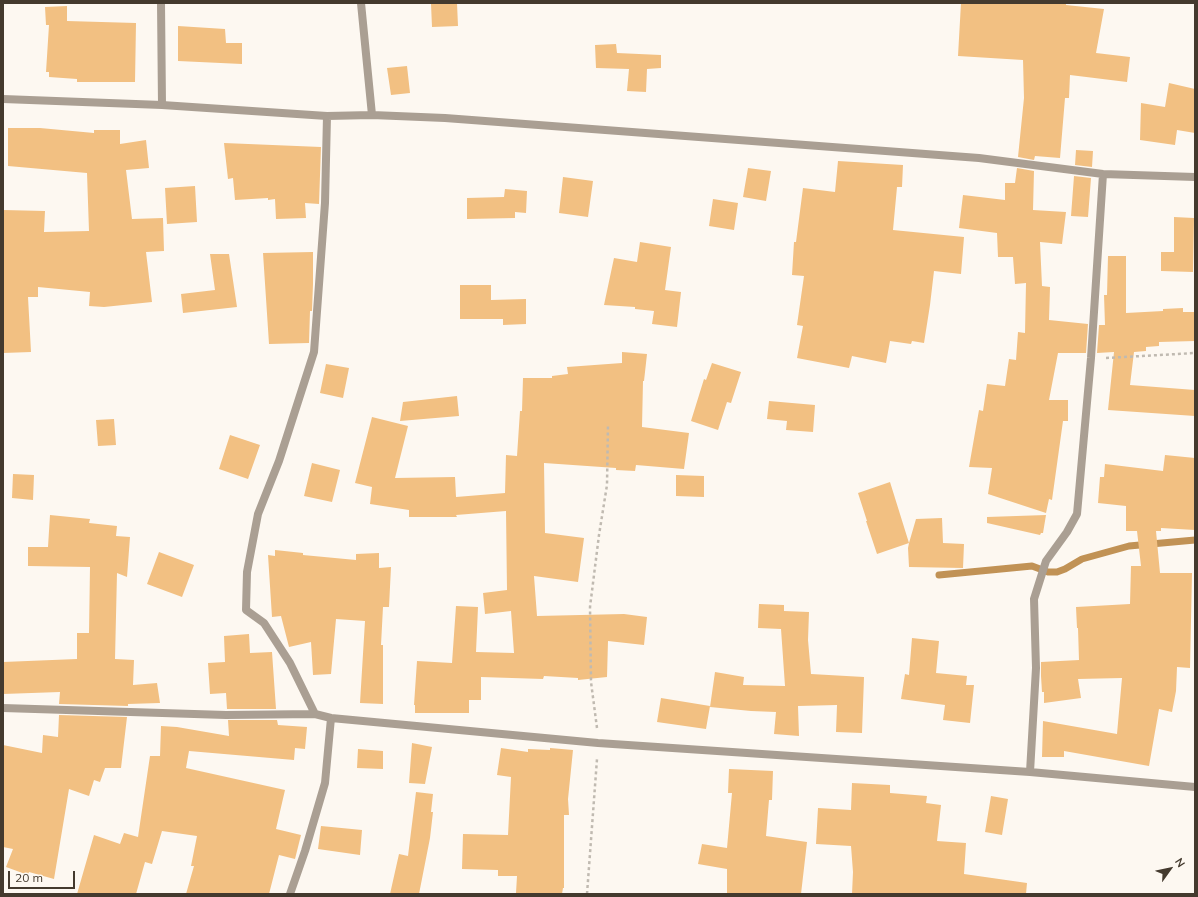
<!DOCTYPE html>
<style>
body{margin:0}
#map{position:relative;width:1198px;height:897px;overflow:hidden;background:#fdf8f1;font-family:Mulish,sans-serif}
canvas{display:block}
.frame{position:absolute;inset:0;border:4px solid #443a2e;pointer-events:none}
.north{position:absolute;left:1150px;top:849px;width:40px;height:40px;-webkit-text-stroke:3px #fdf8f1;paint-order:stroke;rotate:57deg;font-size:11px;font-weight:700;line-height:16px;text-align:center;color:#443a2e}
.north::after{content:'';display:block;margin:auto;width:14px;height:18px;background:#443a2e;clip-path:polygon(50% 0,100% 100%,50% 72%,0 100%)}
.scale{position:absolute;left:8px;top:871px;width:67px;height:18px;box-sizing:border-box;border:2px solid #443a2e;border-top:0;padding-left:5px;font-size:12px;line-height:14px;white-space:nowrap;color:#443a2e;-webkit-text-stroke:3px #fdf8f1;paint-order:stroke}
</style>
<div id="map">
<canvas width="1198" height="897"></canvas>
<div class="frame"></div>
<div class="north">N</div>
<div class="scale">20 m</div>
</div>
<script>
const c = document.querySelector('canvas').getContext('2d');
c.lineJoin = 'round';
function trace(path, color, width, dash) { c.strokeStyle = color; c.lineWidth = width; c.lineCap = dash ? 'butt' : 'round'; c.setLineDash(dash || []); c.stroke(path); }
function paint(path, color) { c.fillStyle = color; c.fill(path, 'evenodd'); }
const stream = new Path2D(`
 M939,575L1032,566L1048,572H1057L1065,569L1082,559L1129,546L1195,540`);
const building = new Path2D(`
 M457,3L458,26L432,27L431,4Z
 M961,3H1066V5L1104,9L1096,53L1130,57L1127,82L1070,75L1069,98H1065L1060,158L1035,156L1034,160L1018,157L1024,98L1023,60L958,56Z
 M67,6V21L136,23L135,82H77V79L49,77V72H46L49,25H46L45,7Z
 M178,26L225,29L226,43H242V64L178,61Z
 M616,44L617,53L661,55V68L647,69L646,92L627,91L629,69L596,68L595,45Z
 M407,66L410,93L391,95L387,68Z
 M1169,83L1195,89V133L1177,130L1175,145L1140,140L1141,103L1165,107Z
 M8,128H40L94,133V130H120V144L146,140L149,168L126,170L132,219L163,218L164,251L146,252L152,302L104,307L89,306L90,292L38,287V297H28L31,352L3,353V210L45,211L44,232L89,231L87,173L8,166Z
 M224,143L321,147L319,204L305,203L306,218L276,219L275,199L268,200V198L235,200L233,178L228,179Z
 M1076,150L1093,151L1092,167L1075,165Z
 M838,161L903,165L902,187H897L893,230L964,237L961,274L934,271L930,305L924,343L912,341L911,344L890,341L886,363L852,356L849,368L797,358L803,326L797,325L804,276L792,275L794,242H796L803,188L835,192Z
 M748,168L771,171L766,201L743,197Z
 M1017,168L1034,171L1033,210L1066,212L1062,244L1040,242L1042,286L1050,287L1049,320L1088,324L1086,353H1058L1049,400H1068V421H1063L1052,500L1049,499L1046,513L988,494L992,468L969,467L979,410L983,411L987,384L1005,386L1009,359L1016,360L1018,332L1025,333L1026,283L1015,284L1013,257H998L997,233L959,228L963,195L1005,200V183H1015Z
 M1074,176L1091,178L1088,217L1071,216Z
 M563,177L593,181L588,217L559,213Z
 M195,186L197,222L167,224L165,188Z
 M505,189L527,191L526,213L515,212V218L467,219V198L504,197Z
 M713,199L738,203L734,230L709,226Z
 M1174,217L1194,218L1193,272L1161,271V252H1174Z
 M640,242L671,247L665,290L681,292L677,327L652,324L654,311L635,309V307L604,305L614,258L637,262Z
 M313,252V284L312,311H310L309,343L269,344L263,253Z
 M210,254H229L237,307L183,313L181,294L215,290Z
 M1108,256H1126V313L1163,311V309L1183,308V312H1195V341L1159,342V346L1146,347V351L1134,352L1130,385L1195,390V416L1108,410L1114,352L1097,353L1099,325H1105L1104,295H1107Z
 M460,285H491V300L526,299V324L503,325V319H460Z
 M622,352L647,354L644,381H643L642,427L689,433L684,469L636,465L635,471L616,470V468L544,463L545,533L584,538L578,582L534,576L537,616L624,614L647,617L644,645L608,641L607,677L578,680V678L544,676L543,679L481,677V700H469V713H415V705H414L417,661L452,663L456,606L478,607L476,652L514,653L511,611L485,614L483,593L507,590L506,511L456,515L457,517H409V510L370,504L372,487L355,483L372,417L408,426L395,478L455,477L456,497L505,493L506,455L517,456L520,411H522L523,378H552V376L568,374L567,367L622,363Z
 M712,363L741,372L731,403L727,402L718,430L691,421L704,379L706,380Z
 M326,364L349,368L343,398L320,393Z
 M457,396L459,416L400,421L403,402Z
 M769,401L815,405L813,432L786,430L787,421L767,419Z
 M114,419L116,445L98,446L96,420Z
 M230,435L260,445L248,479L219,469Z
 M1165,455L1195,458V530L1161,528V531H1156L1160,573H1192L1190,668L1177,667L1176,691L1172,712L1159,709L1149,766L1064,751V757H1042L1043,721L1117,734L1122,678L1078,679L1081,698L1044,703V692H1042L1041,676V662L1079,660L1078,628H1077L1076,607L1130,604L1131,566H1141L1137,531H1126V506L1098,503L1100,477H1104L1105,464L1163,471Z
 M312,463L340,470L332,502L304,496Z
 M13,474L34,475L33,500L12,498Z
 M676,475L704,476V497L676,496Z
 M890,482L909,543L916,519L942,518L943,543L964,544L963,568L909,567L908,548L909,543L877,554L866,521H867L858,493Z
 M50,515L90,519L89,523L117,526L116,536L130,537L127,577L117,573L115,659L134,660L133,685L157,683L160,703L128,704V706L59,704L60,692L3,694V662L77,659V633H89L90,567L28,566V547H48Z
 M1046,515L1043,533H1041L1040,535L987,523V517Z
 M275,550L303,553V555L356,560V554L379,553V568L391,567L389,607H383L381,645H383V704L360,703L365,621L336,619L331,674L313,675L311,642L289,647L281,616L272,617L268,555L275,556Z
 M159,552L194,565L182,597L147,584Z
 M759,604L784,605V611L809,612L808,640L811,674L864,677L862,733L836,732L837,705L798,706L799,736L774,734L776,712L751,711L710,707L715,672L744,677L743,685L785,686L781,629L758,628Z
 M249,634L250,653L272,652L276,709H227L226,693L210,694L208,663L225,662L224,636Z
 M912,638L939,641L936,673L967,676L966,685H974L970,723L943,720L945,705L901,699L905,674L909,675Z
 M661,698L710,706L706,729L657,722Z
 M59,715L127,717L121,768H105L100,782L94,780L89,796L69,789L54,879L29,872L28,875L6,867L13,849L3,847V745L42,753L43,735L58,737Z
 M228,720H277L278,725L307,727L305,749L295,748L294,760L189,751L186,768L285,790L276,829L301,835L295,859L279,855L269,894H186L194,866H191L197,836L162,831L152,864L145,862L136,894H77L94,835L120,844L124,833L138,837L150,756H160L161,726L177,727L229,736Z
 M412,743L432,747L425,784L409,783Z
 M501,748L528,752V749L550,750V748L573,750L568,799L569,815H564V888H563L562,894L516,893L517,876H498V870L462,869L463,834L508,835L511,777L497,775Z
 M358,749L383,751V769L357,768Z
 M729,769L773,771L772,800H769L766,836L807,842L801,894H727V869L698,864L702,844L727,848L732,793H728Z
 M852,783L890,785V793L927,796L926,803L941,805L937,841L966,843L964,874L1027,883L1026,894H852L853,872L851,846L816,844L818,808L851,810Z
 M416,792L433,794L431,812H433L430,838L419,894H390L399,854L408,856Z
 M991,796L1008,799L1002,835L985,832Z
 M321,826L362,830L360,855L318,849Z`);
const path = new Path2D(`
 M1106,358L1195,353
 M597,728L591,682L590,607L599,535L607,485L608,424
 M587,894L597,759`);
const street = new Path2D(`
 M161,3L162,105
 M361,3L372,115
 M3,99L162,105L327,116L372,115L445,118L979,158L1103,174L1195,177
 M3,708L226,715L315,714L331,718L598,743L1030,772L1195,787
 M315,714L290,663L264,623L246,610L247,572L258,514L279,461L314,352L325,203L327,116
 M1030,772L1036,668L1034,599L1046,561L1067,532L1077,514L1091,358L1103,174
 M290,894L305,851L325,783L331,718`);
trace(stream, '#c19255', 7);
paint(building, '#f2c082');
trace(path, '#c0bab1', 2.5, [3, 3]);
trace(street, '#aa9f93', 8);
</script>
